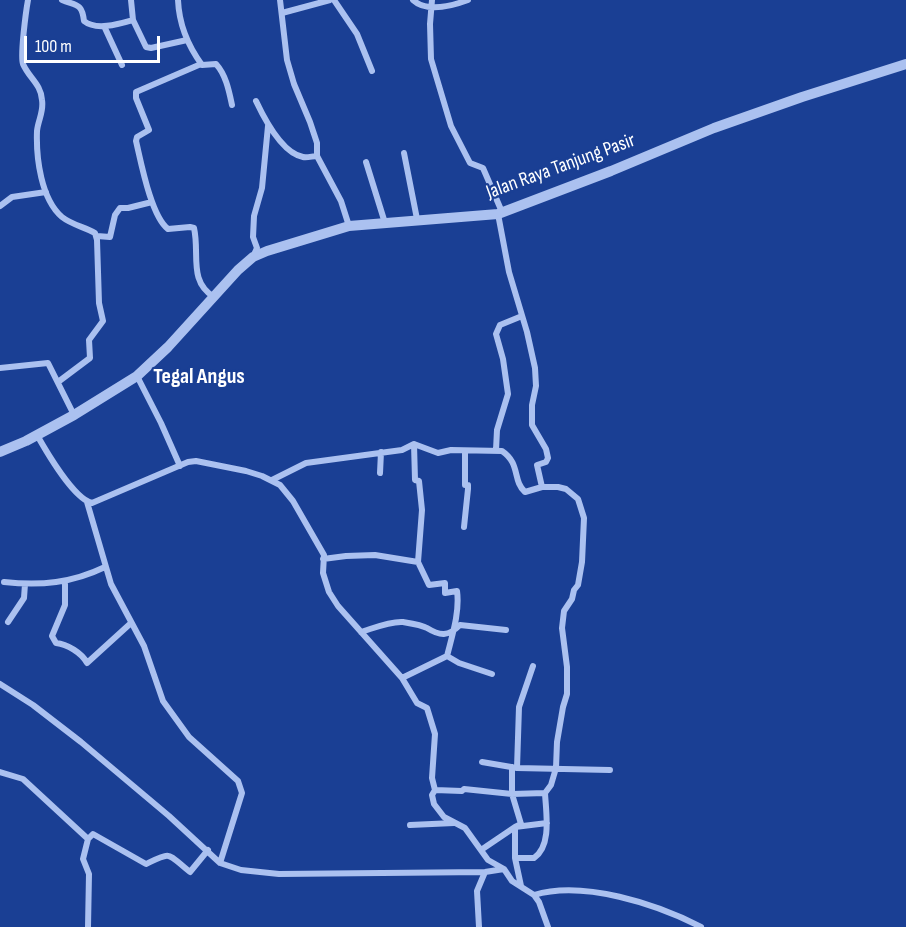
<!DOCTYPE html>
<style>
body{margin:0}
#map{position:relative;width:906px;height:927px;overflow:hidden;background:#1a3f94;font-family:"Sofia Sans Condensed",sans-serif}
canvas{display:block}
.scale{position:absolute;left:24px;top:36px;width:136px;height:27px;box-sizing:border-box;border:3px solid #fff;border-top:0;padding-left:8px;font-size:18px;line-height:21px;white-space:nowrap;color:#fff;-webkit-text-stroke:4px #1a3f94;paint-order:stroke}
</style>
<div id="map">
<canvas width="906" height="927"></canvas>
<div class="scale">100 m</div>
</div>
<script>
const c = document.querySelector('canvas').getContext('2d');
c.lineJoin = 'round';
function trace(path, color, width, dash) { c.strokeStyle = color; c.lineWidth = width; c.lineCap = dash ? 'butt' : 'round'; c.setLineDash(dash || []); c.stroke(path); }
function label(font, color, halo, rows, align = 'center') {
  c.font = font + ' "Sofia Sans Condensed",sans-serif'; c.lineWidth = 4.5; c.setLineDash([]); c.textBaseline = 'middle'; c.strokeStyle = halo; c.fillStyle = color; for (const [text, x, y, turn = 0] of rows) {
    c.save(); c.translate(x, y); c.rotate((+turn || 0) * Math.PI / 180); c.textAlign = isNaN(turn) ? turn : align; if (halo) c.strokeText(text, 0, 0); c.fillText(text, 0, 0); c.restore();
  }
}
const minor = new Path2D(`
 M28,0C26,11 20,56 23,64C29,78 41,84 42,100C44,112 38,120 37,131C36,158 41,199 62,217C72,225 85,227 95,233L97,240L99,303L103,321L89,340L90,358L58,382
 M62,0C77,6 82,3 84,21C96,31 119,24 133,20L146,47L151,48L187,40
 M131,0L133,20
 M178,0C179,24 188,46 202,65L216,64C226,75 229,91 232,105
 M280,0L287,60L294,84L310,122L317,143V156L341,201L349,226
 M334,0L357,34L372,71
 M413,0C427,13 452,6 468,0
 M432,0L430,24L431,59L451,126L470,163L483,168L502,212
 M282,13L330,0
 M104,26L122,65
 M201,64L136,92V98L149,130L137,137L136,141C141,162 151,216 168,229L190,227L194,228C200,254 188,281 214,297
 M256,101C264,118 282,153 303,157C307,158 313,156 317,156
 M404,153L417,219
 M366,162L385,223
 M0,206L12,197L46,192
 M498,214L509,272L527,332L535,368L536,386L532,405V425L546,449L548,458L546,462L537,465L542,487
 M97,236L110,237L115,215L120,208H128L152,202
 M253,257L257,248L253,237L254,216L262,188L268,126
 M0,368L48,363L74,415
 M137,376L161,423L180,466
 M37,435C46,451 74,499 92,503L188,462L196,461L246,471L262,476L280,485L293,501L324,555L323,573L329,592L338,606L402,678L417,703L427,708L435,734L432,778L435,790L432,795L434,804L444,817L465,828L488,860L504,869L512,881L534,895L539,902L548,927
 M414,444L415,480L419,481L422,510L418,562
 M496,450L497,430L508,394L503,359L496,334L500,325L522,316
 M380,473L381,452
 M272,480L306,463L402,450L414,444L438,453L451,450L502,451C521,464 512,480 525,492L542,487H558L566,489L578,499L584,518L582,562L578,585L574,590L572,599L564,611L562,628L567,667V694L563,707L557,742L556,768L551,785L545,793L512,794L464,789L462,791L435,790
 M87,502L111,584L144,646L163,701L189,737L238,781L242,793L220,863
 M464,527L468,489V485H465V451
 M323,559L346,556L375,555L418,562L429,585L445,583V593L457,591C460,612 452,636 447,656
 M65,581V605L52,636L56,643C67,644 82,653 87,663L131,623
 M4,582C41,586 72,583 105,567
 M8,622L24,598L25,584
 M361,632C374,628 390,621 403,622C409,623 422,625 427,628C440,636 448,637 460,625L506,630
 M402,678L447,656L459,663L492,674
 M0,684L33,705L81,742L169,816L220,863L241,870L279,874L485,872L504,869
 M482,762L517,768L610,770
 M512,767V794L521,824L515,827V858L521,886
 M517,768L519,707L533,666
 M0,772L23,779L88,839
 M410,825L454,823
 M88,839L93,834L146,864C173,851 166,853 190,872L208,850
 M481,850L515,827L547,823
 M515,858H534C552,846 546,813 545,793
 M534,895C583,880 657,904 701,927
 M88,927L89,874L83,859L88,839
 M479,927L477,891L485,872`);
const tertiary = new Path2D(`
 M0,452L26,441L74,415L137,376L168,347L238,270L253,257L267,251L349,226L498,214L611,171L714,128L802,97L906,64`);
const streetNames = [
 ["Jalan Raya Tanjung Pasir",561,167,-20]
];
const quarterNames = [
 ["Tegal Angus",199,377]
];
trace(minor, '#abc1f0', 6);
trace(tertiary, '#abc1f0', 10);
label('20px', '#fff', '#1a3f94', streetNames);
label('bold 22px', '#fff', '#1a3f94', quarterNames);
</script>
